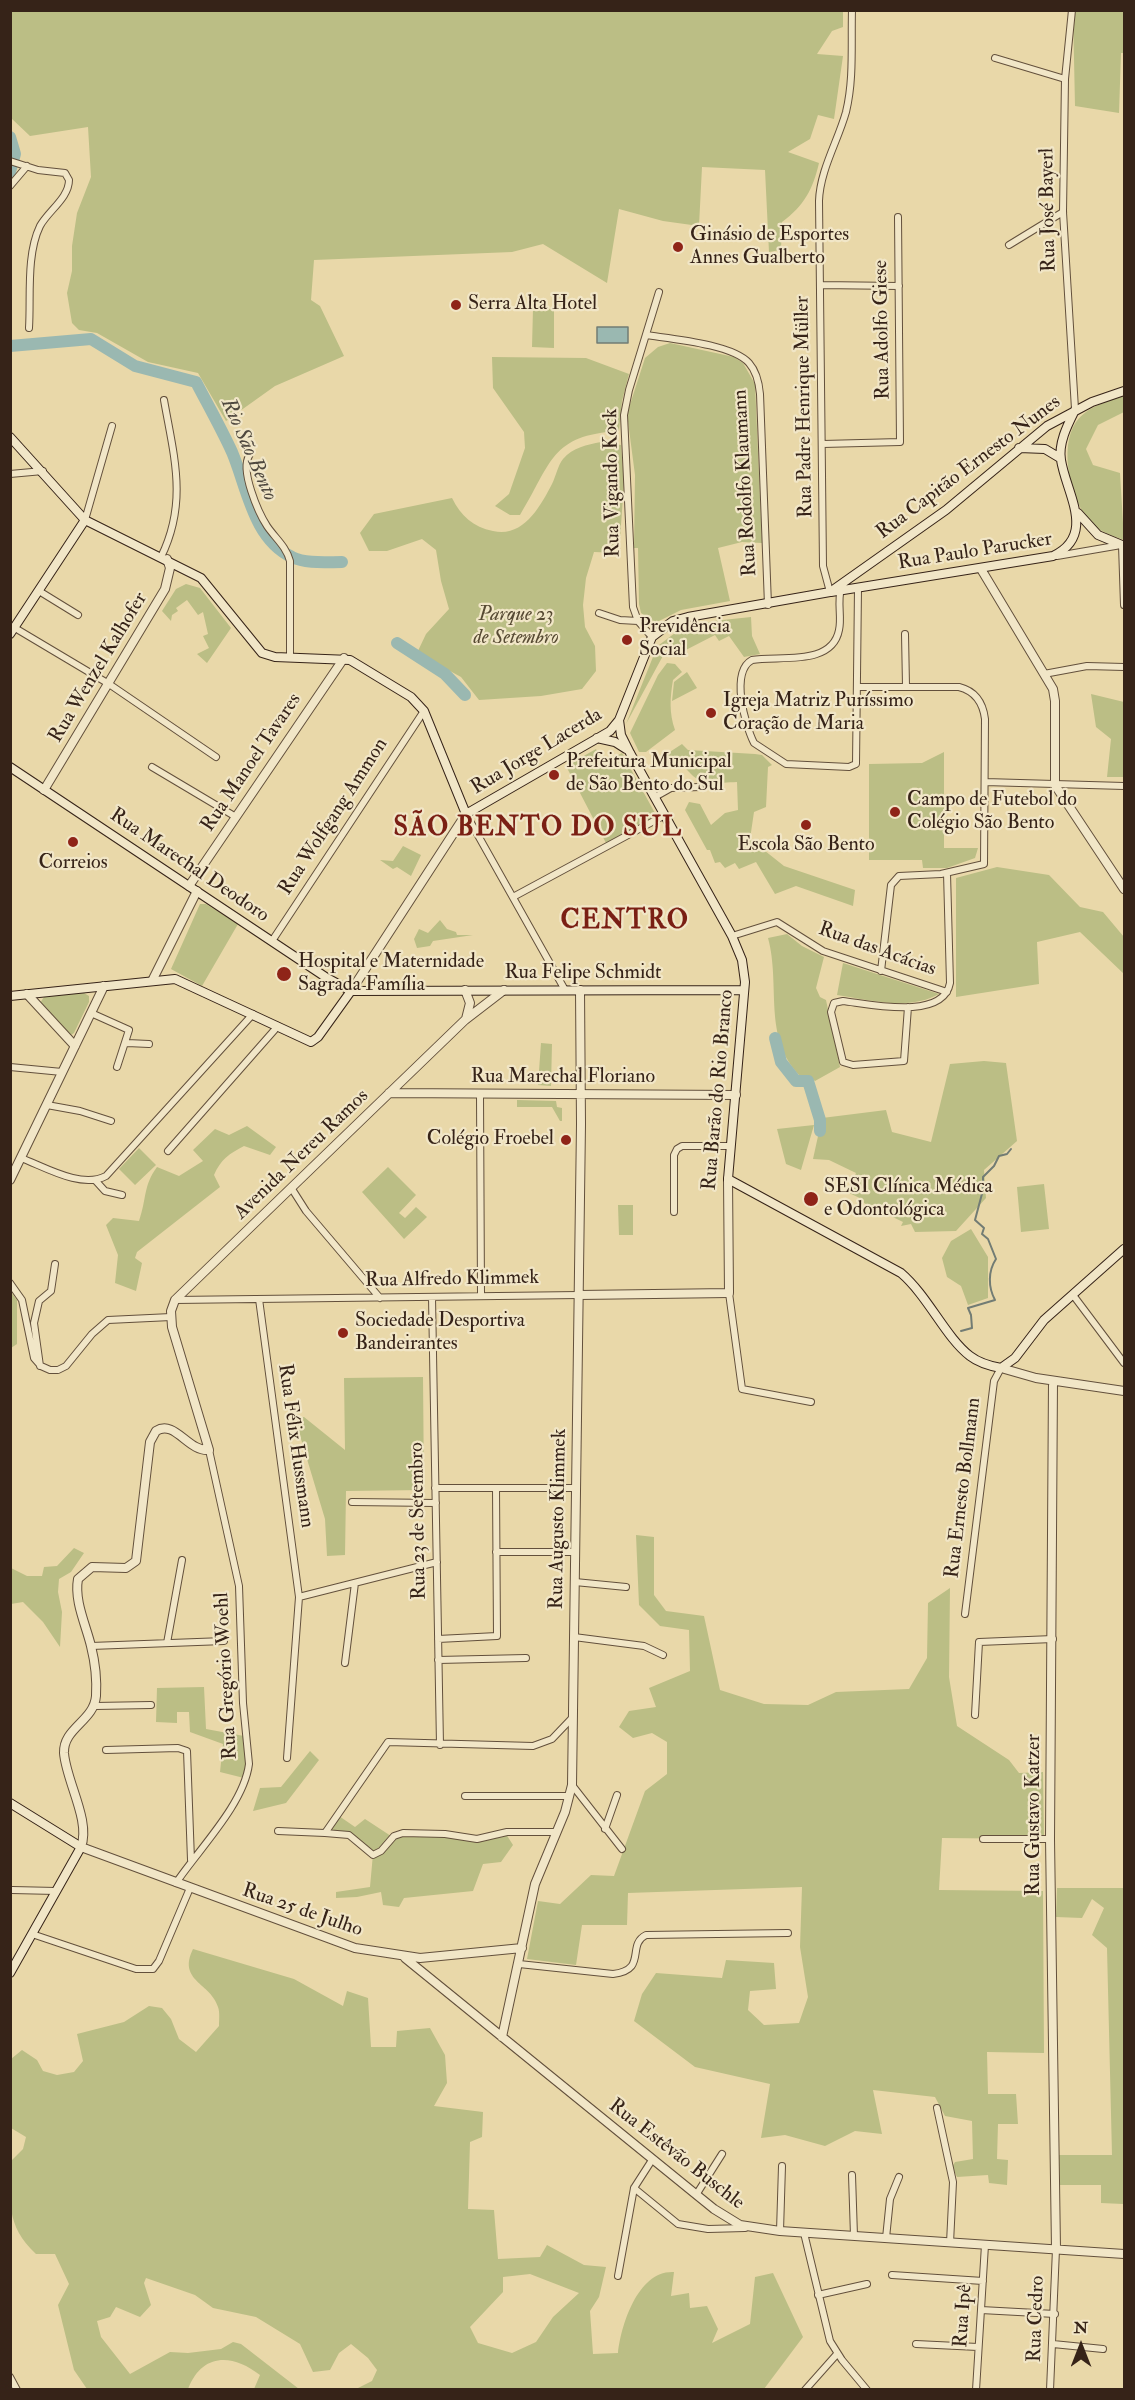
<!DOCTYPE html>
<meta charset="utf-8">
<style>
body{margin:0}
#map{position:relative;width:1135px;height:2400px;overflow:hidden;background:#e9d8a9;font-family:"IM FELL Double Pica",serif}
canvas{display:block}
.frame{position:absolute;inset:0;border:12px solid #362318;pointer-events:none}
.north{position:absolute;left:1051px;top:2316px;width:60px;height:60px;-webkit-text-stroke:4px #f1e6c7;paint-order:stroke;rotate:0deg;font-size:16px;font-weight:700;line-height:24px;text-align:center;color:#362318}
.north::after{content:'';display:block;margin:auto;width:21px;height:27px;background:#362318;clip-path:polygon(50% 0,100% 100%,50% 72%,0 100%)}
</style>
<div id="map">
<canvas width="1135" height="2400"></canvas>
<div class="frame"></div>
<div class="north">N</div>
</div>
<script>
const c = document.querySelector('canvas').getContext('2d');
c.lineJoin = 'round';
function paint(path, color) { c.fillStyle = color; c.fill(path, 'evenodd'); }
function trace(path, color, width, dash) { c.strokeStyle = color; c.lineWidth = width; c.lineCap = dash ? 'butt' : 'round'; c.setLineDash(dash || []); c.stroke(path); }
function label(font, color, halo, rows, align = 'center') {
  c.font = font + ' "IM FELL Double Pica",serif'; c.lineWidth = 4.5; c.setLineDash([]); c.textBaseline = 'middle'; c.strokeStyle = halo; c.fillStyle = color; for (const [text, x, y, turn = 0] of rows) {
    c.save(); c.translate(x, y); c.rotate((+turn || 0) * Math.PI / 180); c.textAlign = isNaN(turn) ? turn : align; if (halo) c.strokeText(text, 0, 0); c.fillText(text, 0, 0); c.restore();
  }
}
const green = new Path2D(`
 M11,10L843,11V27L832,31L817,54L843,56L834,119L818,115L810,139L788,152L819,163C813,189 804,206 782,222L781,250L769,252L765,170L702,167L699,226L663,221L619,209L607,283L543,244L512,252L314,260L311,300L320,306L344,356L275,386L226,421L198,373L148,362L97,333L79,330L72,323L67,293L72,271V246L77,213L91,177L88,127L30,136L11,118Z
 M1073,11H1124V53H1121L1119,113L1075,106Z
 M533,309H554V348L532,347Z
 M670,343L734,357L743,363L755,384L762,543L742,542L718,548L730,601L681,610L655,623L641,613L639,604L638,548H634L635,475L627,414L645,358L658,347Z
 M492,357L586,358L629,374L622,401L619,431C550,435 552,463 520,515H510L495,506L509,494L525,448L524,432L493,388Z
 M1124,396V412L1098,425L1086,449L1093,465L1120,473L1124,540C1113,536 1100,532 1091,523C1071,502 1058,448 1076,422C1088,406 1106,402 1124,396Z
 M601,442L621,445L624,483L619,553L594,552L586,578L583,605L585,627L595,646L596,671L582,689L541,696L479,700L461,677L417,653L426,634L449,609L441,581L436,550L422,539L387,551H369L360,533L374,514L452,498C461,516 473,527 493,531C523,538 540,507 552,484C556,476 558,465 563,459C573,447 587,445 601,442Z
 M186,584L200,588L231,628L207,663L197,654L209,648L203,636L208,634L203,612L198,615L187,600L176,608L178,611L172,615L171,621L162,611L176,589Z
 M751,617L752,636L760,654L744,657L729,636L719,641L715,635L680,653L659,645L679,630L713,621Z
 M657,647L665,652L626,724Z
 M667,663L675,664L682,672L673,680C670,698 669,713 675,730L646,752H639L630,733L658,675Z
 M687,672L697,688L672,701L674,682Z
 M1091,694L1124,702V777H1107L1111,739L1096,727Z
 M682,744L688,750L755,754L762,755L772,765L768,767L766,807L754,812L750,839L784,866L855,890L853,906L796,886L775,894L756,862L739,869L735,863L725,868L720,862L715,863L710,850H707L685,810L689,802L700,804L711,825L725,813L738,810L737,782C706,783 701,789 679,760L664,766L659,759Z
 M596,749L603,763L622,753L656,815L606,843L566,766Z
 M944,752V848H978L975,858L947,868H923L922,860H869V764L922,763Z
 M403,846L421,855L411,876L397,867L393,869L380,860L393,861Z
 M997,867L1049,875L1080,907L1103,912L1124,937V974L1080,932L1037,942L1039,984L956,997V878Z
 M200,904H206L238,924L202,986L171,969Z
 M440,920L447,929L456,932L457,935H473L433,941L430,946L417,948L414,939L419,929L428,933Z
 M787,934L802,946L824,957L816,988L820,997L826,1000L840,1067L815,1081L809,1076H800C762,1037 781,986 768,938Z
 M843,963L939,994C909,1011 870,1000 837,995Z
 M84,993L89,996V1002L74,1033L71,1035L40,1003L44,997Z
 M541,1043L552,1044L551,1086L538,1085Z
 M984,1061L1006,1063L1017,1141L984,1170L986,1198L956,1231L915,1232L911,1224L901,1226L903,1222L864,1203V1200L847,1192L856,1173L829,1160L813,1159L822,1118L886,1110L892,1132L931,1142L950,1064Z
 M517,1100L556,1101L557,1107L562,1108V1121H560L552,1107H517Z
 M814,1125L801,1170L786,1164L777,1129Z
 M247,1126L276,1147L270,1155L244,1146C230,1153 220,1160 214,1175L220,1187L137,1252L135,1258L142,1263L136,1291L115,1283L118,1255L106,1225L113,1218L139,1221C147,1198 143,1186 157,1167L179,1176L203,1161L193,1150L215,1129L229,1135Z
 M139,1148L156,1165L135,1185L119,1169Z
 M388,1167L416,1195L399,1213L405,1218L416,1207L427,1217L404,1239L362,1192Z
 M1044,1184L1049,1229L1021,1232L1017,1187Z
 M618,1205H633V1235H619Z
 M971,1229L988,1257V1298L968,1305L961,1286L947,1277L942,1258L951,1241Z
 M11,1292L17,1300V1344L11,1348Z
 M423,1377L424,1490L346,1491L345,1555L327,1556L325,1519L295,1419L304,1417L345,1450L344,1378Z
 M636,1535L654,1537V1595L666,1611L704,1616L720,1690L764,1704L808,1705L836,1692L909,1689L927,1658L928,1603L950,1588L949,1677L957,1726L1009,1760L1019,1773L1043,1772L1044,1839L942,1838L939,1890L1043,1891L1044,2053L987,2052L988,2094H1016L1018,2124H998L997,2159L1008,2160L1007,2185L989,2183L988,2175L957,2177L952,2167L955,2162L973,2159L972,2121L945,2116L935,2097L873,2090L882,2134L855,2131L825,2146L785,2135L761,2138L770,2084L695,2067L634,2021L642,1994L656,1973L722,1978L726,1960L774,1963L776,1989L750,1991L748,2010L764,2025L799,2023L808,1997L800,1947L802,1887L628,1893L627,1925H582L576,1965L527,1959L538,1901L560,1904L591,1875L614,1876L645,1791L667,1774V1742L652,1733L633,1738L619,1727L629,1711L656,1707L649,1688L690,1671L689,1630L660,1626L639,1605Z
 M74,1548L84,1553L71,1572L59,1579L58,1592L62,1612L60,1647L43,1622L23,1602L11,1604V1568L27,1576H42L44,1567L57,1566Z
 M204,1687L206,1729L244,1736L247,1758L244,1778L220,1772L223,1744L190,1732L189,1712H177V1723L156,1722L157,1688Z
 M310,1751L319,1760L286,1803L253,1811L260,1788L281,1787Z
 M339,1816L355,1827L365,1819L394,1838L399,1835H444L477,1841L506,1834L513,1845L501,1862L483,1864L473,1891L404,1898L399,1907L383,1905L381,1892L357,1897L336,1898V1892L370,1887L373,1854C360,1837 349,1834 328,1832Z
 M1057,1888H1124L1123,2204L1101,2203V2185H1060L1059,2155H1112L1107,1948L1092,1935L1104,1908L1092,1899L1082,1918L1056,1917Z
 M193,1949L294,1979L343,2006L347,1991L368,1998L371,2047H396L397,2031L430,2028L445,2055L447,2083L434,2106L483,2112L482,2137L470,2142L468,2209L494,2210L498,2259L540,2257L547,2245L584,2265L606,2267L599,2297L590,2311L593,2354L618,2353C621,2325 638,2270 674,2272L671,2296L689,2293L690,2308L707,2306L718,2329L712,2343L750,2324L755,2277L773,2273L803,2337L764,2389H356L372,2381L377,2370L368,2358L351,2344L339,2353L330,2370L313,2372L300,2344L256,2317L213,2308L195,2295L146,2278L144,2283L151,2305L140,2317L116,2307L110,2317L97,2321L101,2337L130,2374L170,2352L188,2353L221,2349L233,2342L241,2344L299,2389H254L260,2375C232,2353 202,2353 188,2389H87L74,2370L58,2305L69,2284L55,2254H36C5,2225 10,2200 11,2161L23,2149L26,2137L11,2128V2059L22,2050L37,2060L43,2071L57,2075L74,2072L83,2061L77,2034L124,2022L149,2006L162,2008L171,2019L179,2039L196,2052L219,2026C219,2021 220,2012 218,2007C211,1983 177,1981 193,1949ZM530,2274L579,2293L553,2317L536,2342L512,2353L478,2343L470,2327L503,2292V2277Z`);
const water = new Path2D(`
 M597,327H628V343H597Z`);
const stream = new Path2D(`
 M961,1331L972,1328L971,1315L968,1308L995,1300C988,1287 988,1271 996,1259L988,1239L982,1234L984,1228L975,1220L983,1190V1177L994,1166L999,1156L1007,1154L1011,1149`);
const river = new Path2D(`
 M10,137L15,154L10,172
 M10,346L91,339L135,366L196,382C208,405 221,428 232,452C247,487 253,539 292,557C306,564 326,562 342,562
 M397,643L445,674L465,695
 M775,1038L781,1062L796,1081H808L820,1120V1131`);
const minor = new Path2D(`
 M1072,10L1065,79L1063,212L1075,409
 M995,58L1065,79
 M10,161L38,170L65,173L69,180C69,198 48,211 40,226C26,255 31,297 29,328
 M10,186L27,166
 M1009,245L1063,212
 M820,285L899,286
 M646,335C672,339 732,344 749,363C757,372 759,383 760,394L768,605
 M823,444L900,442L898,217
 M249,456C240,470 258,512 267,526C275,538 286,546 290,561V657
 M10,474L43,471
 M85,520L112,426
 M1122,545L1124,605
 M1057,556L1121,545
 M161,557C188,502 174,457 164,400
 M841,588C837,603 842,617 839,630C832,667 778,655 752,660C730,672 745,725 754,743L786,764L849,767L856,764L858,588
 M39,591L78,615
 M830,592L823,566L819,201C820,170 838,141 846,112C854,79 851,45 852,10
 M599,613L620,620L638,621
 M15,628L109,684L216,757
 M905,634L906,686
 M652,637L638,621L633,607L624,415L629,390L659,292
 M1044,674L1087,666L1124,667
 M858,687H959C975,691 983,703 985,719L984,864L941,874L899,876L891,885L881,971
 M152,767L236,817
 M985,782L1124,786
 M655,797L671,788L700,787
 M466,814L565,990
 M513,897L665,815
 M732,936L777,922L823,951L947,992
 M272,941L424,711
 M908,1007L904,1061L853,1065L843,1062L831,1012L834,1003L843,1001C869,1004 943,1021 950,983L947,873
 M91,1013L129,1030L117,1067
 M127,1043L149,1044
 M10,1067L62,1072
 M480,1094L481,1296
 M47,1105L80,1111L111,1121
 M168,1151L278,1026
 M21,1158C45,1167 81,1189 106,1176L253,1014
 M95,1180L105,1191L122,1195
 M292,1189L306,1211L380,1298
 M674,1212V1155L677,1149L682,1146H731
 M10,1283L22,1300L34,1358L41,1366L50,1370H58L66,1366L92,1334L108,1320L171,1317
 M729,1293L742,1389L811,1402
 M1073,1295L1124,1363
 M432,1297L440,1745
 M259,1299L299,1597
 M175,1300L579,1295
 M40,1366L34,1323L39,1301L51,1291L55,1264
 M435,1488H575
 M352,1502L436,1503
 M496,1552H575
 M575,1582L626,1587
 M965,1614L994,1381L1001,1368
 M574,1637L644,1646L663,1655
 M438,1639L497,1636L496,1488
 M167,1643L182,1560
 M91,1646L224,1641
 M438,1660L526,1658
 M345,1663L355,1583
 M95,1706L151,1705
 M975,1715L979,1642L1053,1639
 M106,1750L178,1748L187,1751L191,1860
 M287,1758L299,1597L437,1562
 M572,1785L622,1849
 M465,1796H569
 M605,1829L617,1795
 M278,1831L325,1833L388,1742L533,1746L552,1739L573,1717
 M325,1833L349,1835L373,1855L381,1851L394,1836L403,1833L445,1834L477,1839L507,1832H557
 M983,1839H1050
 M176,1883C199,1849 244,1804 249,1764L243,1703L239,1586L209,1450
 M12,1890L56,1891
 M32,1934L136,1969H153L159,1961L190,1888
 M519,1964L613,1974C648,1970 626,1945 646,1935L788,1933
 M937,2108L953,2182L950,2243
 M652,2160L634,2188L678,2224L708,2229L745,2228
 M852,2175L854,2236
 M696,2195L722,2154
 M780,2231L782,2166
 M804,2233L830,2341L842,2360L867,2390
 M886,2238L890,2199L899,2177
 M892,2275L983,2281
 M618,2276L634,2188
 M818,2295L867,2284
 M981,2310L1055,2314
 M916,2344L978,2347
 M1053,2344L1103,2349
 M10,2377L17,2390
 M805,2390L837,2354
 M976,2390L985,2245
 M1050,2390L1056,2249`);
const tertiary = new Path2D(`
 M981,569L1053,689L1055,701V785L1124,889
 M44,790L165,589L170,568L167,559
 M189,886L344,658
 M153,979L197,891
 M465,990L470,1003L466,1019
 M504,990L465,1020L175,1300L171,1311L172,1327L209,1450C188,1452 175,1419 156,1431L150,1442L136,1561L126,1568L92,1567L78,1579C74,1601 86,1625 91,1646C95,1662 97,1680 96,1696C94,1721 63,1728 64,1753C66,1781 91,1821 81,1847L355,1948L420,1958L522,1948
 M351,991L466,814
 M27,994L75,1046
 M389,1093L736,1095
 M10,1180L104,986
 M579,1295L729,1293L728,1179
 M1001,1368L1036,1378L1124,1391
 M1053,1381L1050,1839L1056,2249
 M405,1958L714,2209L740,2225L780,2231L1124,2254
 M502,2037L535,1884L565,1812L572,1785L581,1124L580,990`);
const secondary = new Path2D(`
 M10,437L85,520L201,578L262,653L275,657L350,660L411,697L424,711L466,814L610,731L619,720L652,637L673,621L688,617L830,592L946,510L1047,426L1092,402L1124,391
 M1019,448L1045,449L1060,458
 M1078,513L1098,535L1122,545
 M831,592L1053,556C1097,535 1066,493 1061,460C1058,443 1068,424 1075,410
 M10,634L85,520
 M619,720L621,735L630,753L732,936L742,960L745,982L728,1179L901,1273C928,1296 946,1338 970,1356C979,1363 990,1366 1001,1368L1015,1358L1044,1320L1124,1249
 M597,738L615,742L626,749
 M10,767L327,978L351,991L744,990
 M10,996L175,979L311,1042L318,1037L351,991
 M10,1803L81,1847L10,1973`);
const markers = [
 [678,247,6,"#8f2418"],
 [456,305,6,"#8f2418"],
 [627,640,6,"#8f2418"],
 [711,713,6,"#8f2418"],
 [554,775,6,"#8f2418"],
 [895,812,6,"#8f2418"],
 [806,825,6,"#8f2418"],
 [73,842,6,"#8f2418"],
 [284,974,8,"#8f2418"],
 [566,1140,6,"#8f2418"],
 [811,1199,8,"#8f2418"],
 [343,1333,6,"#8f2418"]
];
const streetNames = [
 ["Rua José Bayerl",1049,210,-91],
 ["Rua Adolfo Giese",883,330,-91],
 ["Rua Padre Henrique Müller",805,407,-91],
 ["Rua Capitão Ernesto Nunes",969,468,-37],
 ["Rua Vigando Kock",613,483,-91],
 ["Rua Rodolfo Klaumann",746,483,-93],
 ["Rua Paulo Parucker",975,552,-9],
 ["Rua Wenzel Kalhofer",99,668,-59],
 ["Rua Jorge Lacerda",537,752,-31],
 ["Rua Manoel Tavares",252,763,-56],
 ["Rua Wolfgang Ammon",334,817,-57],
 ["Rua Marechal Deodoro",189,866,34],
 ["Rua das Acácias",877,950,20],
 ["Rua Felipe Schmidt",583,974],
 ["Rua Marechal Floriano",563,1078],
 ["Rua Barão do Rio Branco",719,1090,-85],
 ["Avenida Nereu Ramos",302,1155,-44],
 ["Rua Alfredo Klimmek",452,1280,-1],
 ["Rua Félix Hussmann",295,1446,82],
 ["Rua Ernesto Bollmann",964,1488,-83],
 ["Rua Augusto Klimmek",559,1519,-89],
 ["Rua 23 de Setembro",419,1521,-91],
 ["Rua Gregório Woehl",227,1676,-93],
 ["Rua Gustavo Katzer",1035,1815,-90],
 ["Rua 25 de Julho",302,1911,19],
 ["Rua Estêvão Buschle",676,2155,38],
 ["Rua Ipê",964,2316,-86],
 ["Rua Cedro",1037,2319,-88]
];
const poiNames = [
 ["Ginásio de Esportes",690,236],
 ["Annes Gualberto",690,259],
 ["Serra Alta Hotel",468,305],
 ["Previdência",639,628],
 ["Social",639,651],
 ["Igreja Matriz Puríssimo",723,702],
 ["Coração de Maria",723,725],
 ["Prefeitura Municipal",566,763],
 ["de São Bento do Sul",566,786],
 ["Campo de Futebol do",907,801],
 ["Colégio São Bento",907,824],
 ["Escola São Bento",806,846,"center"],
 ["Correios",73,864,"center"],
 ["Hospital e Maternidade",298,963],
 ["Sagrada Família",298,986],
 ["Colégio Froebel",554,1140,"right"],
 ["SESI Clínica Médica",824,1188],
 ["e Odontológica",824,1211],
 ["Sociedade Desportiva",355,1322],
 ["Bandeirantes",355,1345]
];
const parkNames = [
 ["Parque 23",516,616],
 ["de Setembro",516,639]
];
const waterNames = [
 ["Rio São Bento",248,450,66]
];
const districtNames = [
 ["SÃO BENTO DO SUL",538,829],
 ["CENTRO",625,922]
];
paint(green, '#bbbe85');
paint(water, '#9ab8b1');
trace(water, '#727c74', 1.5);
trace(stream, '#727c74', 2);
trace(river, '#9ab8b1', 12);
trace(minor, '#63503c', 8);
trace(tertiary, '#63503c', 10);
trace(secondary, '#362318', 10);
trace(minor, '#f1e6c7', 6);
trace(tertiary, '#f1e6c7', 8);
trace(secondary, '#f1e6c7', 8);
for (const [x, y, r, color] of markers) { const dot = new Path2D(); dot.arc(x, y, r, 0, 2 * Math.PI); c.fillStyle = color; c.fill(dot); trace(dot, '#f1e6c7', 2); }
label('20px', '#362318', '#f1e6c7', streetNames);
label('20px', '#362318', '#f1e6c7', poiNames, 'left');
label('italic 20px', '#574a33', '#f1e6c7', parkNames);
label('italic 21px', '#4f483e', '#f1e6c7', waterNames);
c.letterSpacing = '1.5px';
label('bold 26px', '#7a1f14', '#f1e6c7', districtNames);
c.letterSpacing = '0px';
</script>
